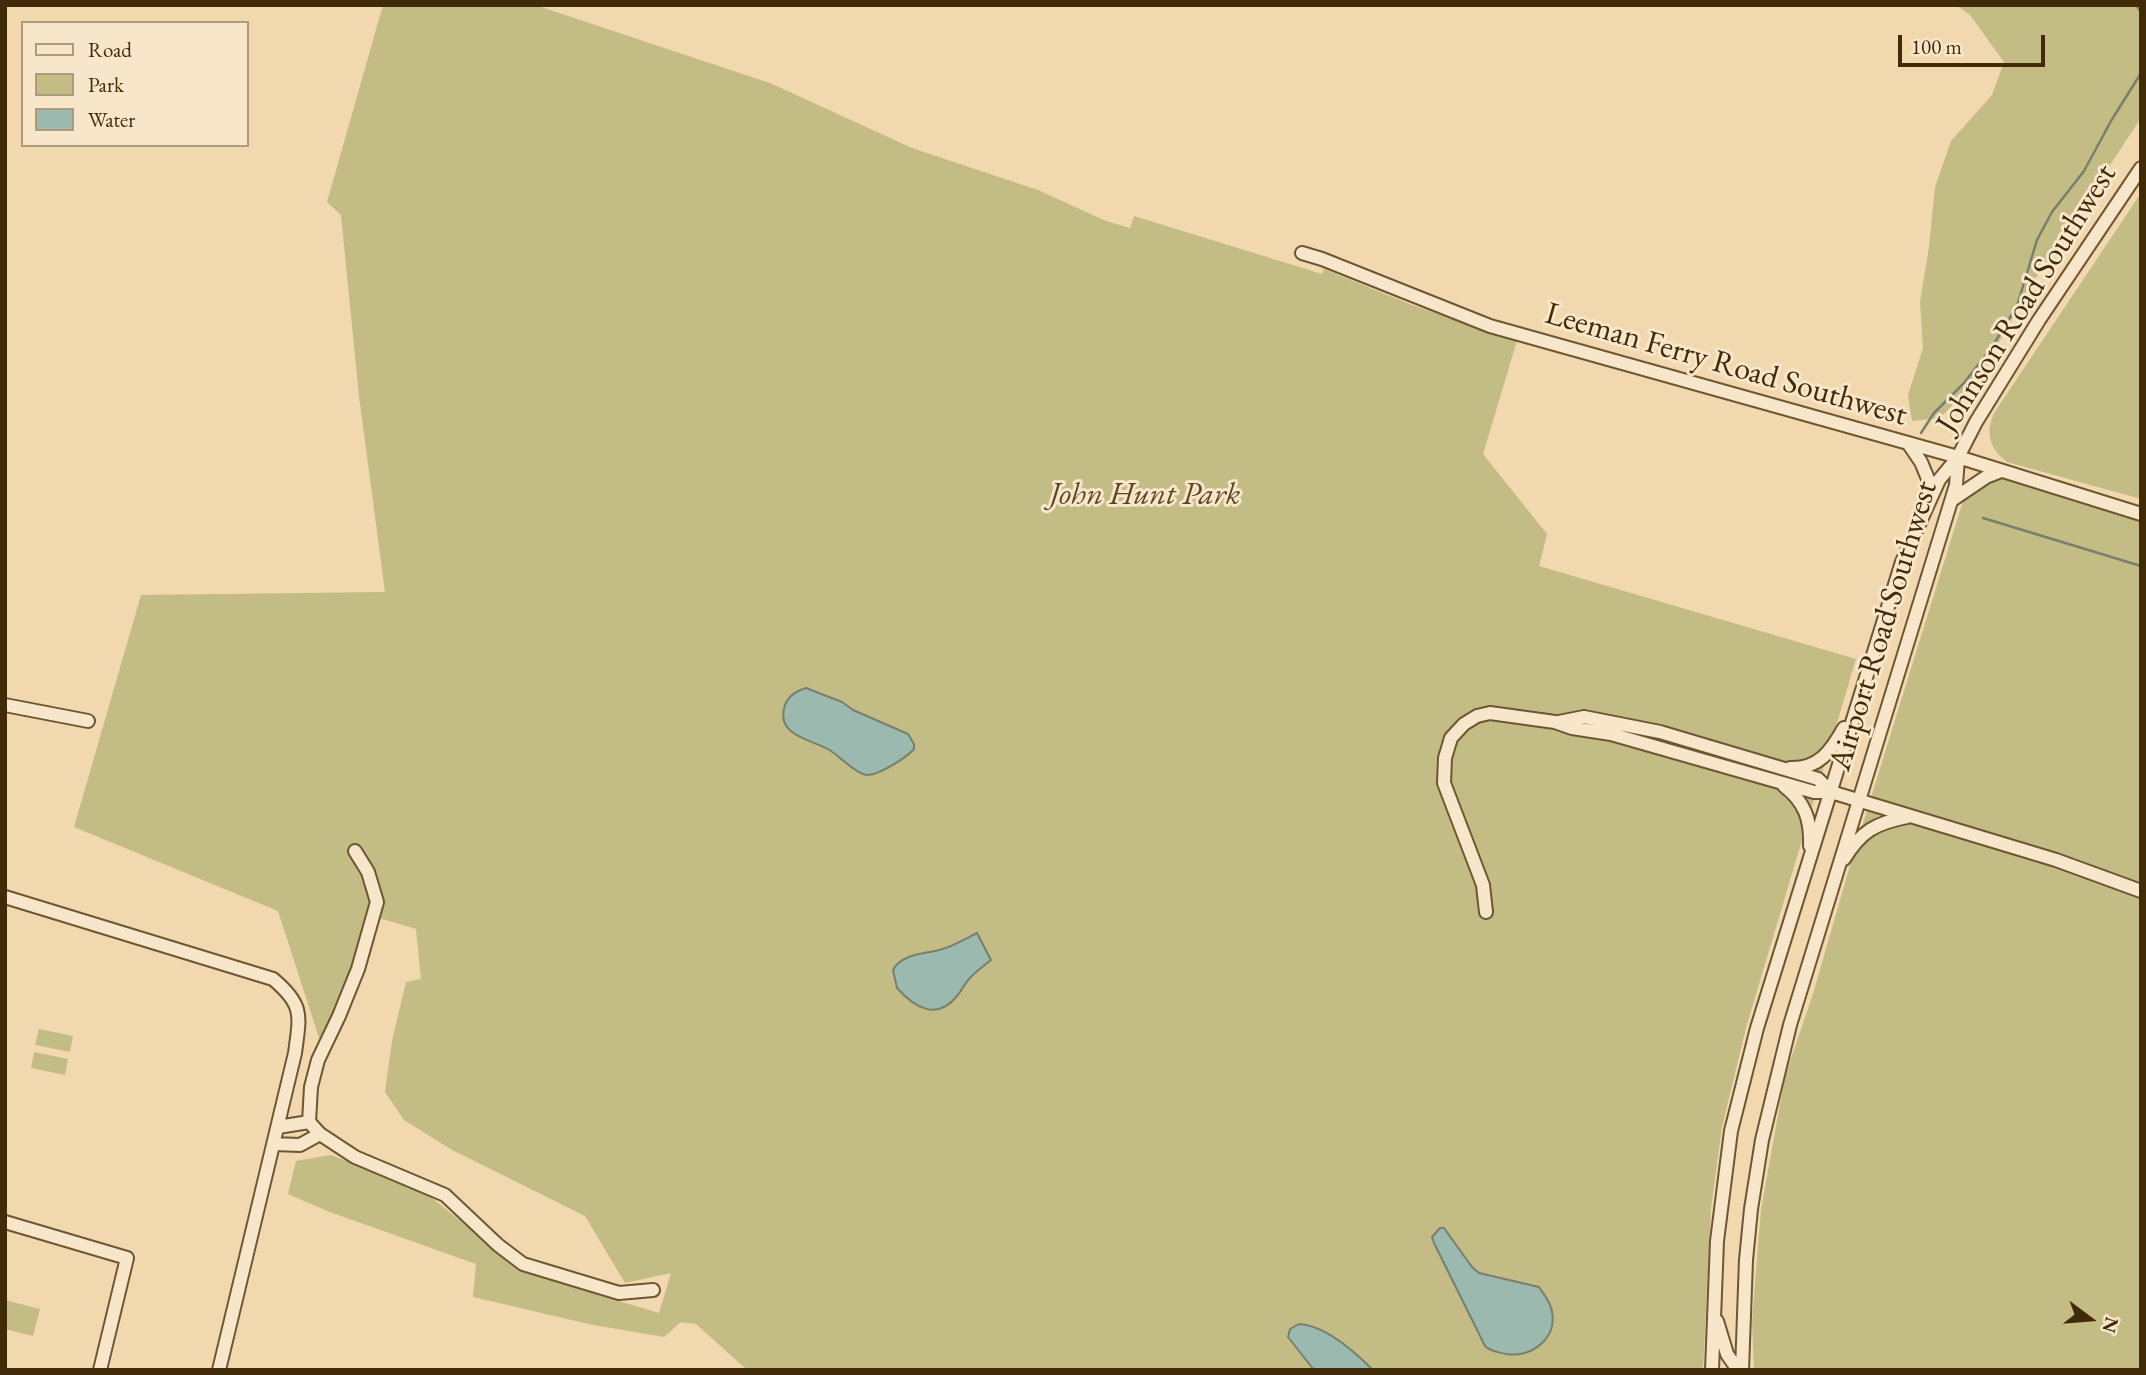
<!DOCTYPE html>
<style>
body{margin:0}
#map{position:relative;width:2146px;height:1375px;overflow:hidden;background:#f2d8ae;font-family:"EB Garamond",serif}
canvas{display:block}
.frame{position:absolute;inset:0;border:7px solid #412a08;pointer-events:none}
.legend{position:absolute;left:21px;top:21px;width:228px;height:126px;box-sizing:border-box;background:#f7e6ca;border:2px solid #ae9b7c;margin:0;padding:9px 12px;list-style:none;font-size:21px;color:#412a08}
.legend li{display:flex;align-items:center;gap:14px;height:35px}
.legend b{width:35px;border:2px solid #ae9b7c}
.north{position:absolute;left:2055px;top:1284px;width:70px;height:70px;-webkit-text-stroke:5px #f7e6ca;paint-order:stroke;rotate:106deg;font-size:19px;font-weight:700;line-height:28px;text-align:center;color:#412a08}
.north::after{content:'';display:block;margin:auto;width:24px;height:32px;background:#412a08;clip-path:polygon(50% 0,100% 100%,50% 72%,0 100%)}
.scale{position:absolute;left:1898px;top:35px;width:147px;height:32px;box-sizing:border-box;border:4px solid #412a08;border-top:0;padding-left:9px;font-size:21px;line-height:24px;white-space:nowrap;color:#412a08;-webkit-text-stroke:5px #f7e6ca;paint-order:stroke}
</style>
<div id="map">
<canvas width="2146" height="1375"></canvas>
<div class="frame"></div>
<ul class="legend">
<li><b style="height:9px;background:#f7e6ca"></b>Road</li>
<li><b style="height:19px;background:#c3bc85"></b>Park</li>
<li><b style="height:19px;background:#9cb9b0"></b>Water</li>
</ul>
<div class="north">N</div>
<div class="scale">100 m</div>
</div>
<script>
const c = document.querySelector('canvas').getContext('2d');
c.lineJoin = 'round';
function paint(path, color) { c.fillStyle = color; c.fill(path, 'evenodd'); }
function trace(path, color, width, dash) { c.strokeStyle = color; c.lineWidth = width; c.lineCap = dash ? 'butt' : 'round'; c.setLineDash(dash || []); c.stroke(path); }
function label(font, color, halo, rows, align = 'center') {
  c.font = font + ' "EB Garamond",serif'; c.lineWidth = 6; c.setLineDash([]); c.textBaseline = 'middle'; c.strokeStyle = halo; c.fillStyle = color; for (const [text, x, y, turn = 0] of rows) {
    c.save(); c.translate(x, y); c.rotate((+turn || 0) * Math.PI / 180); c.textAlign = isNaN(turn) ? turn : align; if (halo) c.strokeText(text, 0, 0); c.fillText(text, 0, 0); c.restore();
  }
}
const green = new Path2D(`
 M383,5H535L770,83L912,148L1038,190L1106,221L1130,228L1134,216L1322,274L1324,269L1412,305L1517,341L1483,454L1547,534L1539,566L1856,659L1746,1028L1722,1127L1711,1209L1703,1370H747L696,1324L681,1322L664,1337L593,1325L473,1297L476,1264L327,1211L288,1194L296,1161L331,1155L373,1171L427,1194L493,1247L529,1267L585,1291L659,1313L671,1273L625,1283L585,1216L452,1150L404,1120L385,1092L392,1041L406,982L421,979L416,929L372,916L327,1027L320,1041L278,911L74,827L141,595L385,592L359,396L341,215L327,202Z
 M1956,5H2141V118L2029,288L1980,377L1940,418L1912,421L1908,395L1923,348L1920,302L1929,247L1935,187L1951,141L1992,95L2004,62L1970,15Z
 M2141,193V499L2007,462C1990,449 1985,434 1994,413Z
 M1996,479H2005L2141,517V1370H1754L1752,1321L1761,1210L1785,1076L1813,994L1851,862L1963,501C1972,489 1982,483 1996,479Z
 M39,1029L73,1036L70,1052L35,1045Z
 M34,1052L68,1059L65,1075L31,1068Z
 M5,1300L40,1309L33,1336L5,1329Z`);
const water = new Path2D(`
 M806,688L842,702L853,710L908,734L914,744V749C906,758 879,775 867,775C858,775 840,757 831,751C815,740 777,737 784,709C786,697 796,691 806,688Z
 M977,933L991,960C984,966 976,971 970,978C965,983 962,990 957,996C937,1021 915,1008 897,988L893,970C901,954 924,954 939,950C952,947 965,939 977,933Z
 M1440,1228H1444L1472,1267L1479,1273L1539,1287C1544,1295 1551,1302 1552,1312C1557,1339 1531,1358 1506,1354C1498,1352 1491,1352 1485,1346L1434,1243L1432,1237Z
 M1299,1324C1325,1325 1356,1353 1373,1370H1314L1288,1337L1290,1329Z`);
const stream = new Path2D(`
 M2136,5L2141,12
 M1921,433L1934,413L1964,383L1992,347L2017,306L2037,240L2052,212L2084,171L2111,121L2141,73
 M1983,518L2141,566`);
const minor = new Path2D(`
 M1302,253L1322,259L1490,326L1958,457L2141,514
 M1908,443L1921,462L1933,491
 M1952,500L1986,477L2001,471
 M5,705L88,721
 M1559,722L1584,717L1660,732L1818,779L1831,792
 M1790,768C1819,769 1831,751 1844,728
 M1784,786C1805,802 1811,820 1810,846
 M355,851L368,872L377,902L358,969L339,1016L318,1060L311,1087L309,1122L320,1134L355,1157L445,1195L498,1245L523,1264L619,1293L653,1290
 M1844,859C1861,831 1876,823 1907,817
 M5,897L273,979C304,1005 300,1015 295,1053L219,1370
 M1486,912L1483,885L1444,783L1445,758L1451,738L1464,724L1477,716L1490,713L1555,722L1572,728L1611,734L1814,792H1831L2056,860L2141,891
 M278,1127L309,1122
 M274,1144L300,1145L320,1134
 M5,1222L127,1258L100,1370
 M1717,1321L1727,1354L1738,1370
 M1712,1370L1717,1241L1731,1131L1757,1028L1902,562L1939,480L1958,457L1976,422L2039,320L2141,168
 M1742,1370L1746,1260L1751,1209L1762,1140L1790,1025L1956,485L1958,458`);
const streetNames = [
 ["Johnson Road Southwest",2027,299,-58],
 ["Leeman Ferry Road Southwest",1726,365,16],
 ["Airport Road Southwest",1884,626,-73]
];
const parkNames = [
 ["John Hunt Park",1145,495]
];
paint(green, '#c3bc85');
paint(water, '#9cb9b0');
trace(water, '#78806d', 2);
trace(stream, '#78806d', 2.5);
trace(minor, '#6d5632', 16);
trace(minor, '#f7e6ca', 12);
label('32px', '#412a08', '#f7e6ca', streetNames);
label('italic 32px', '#5b4721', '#f7e6ca', parkNames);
</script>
